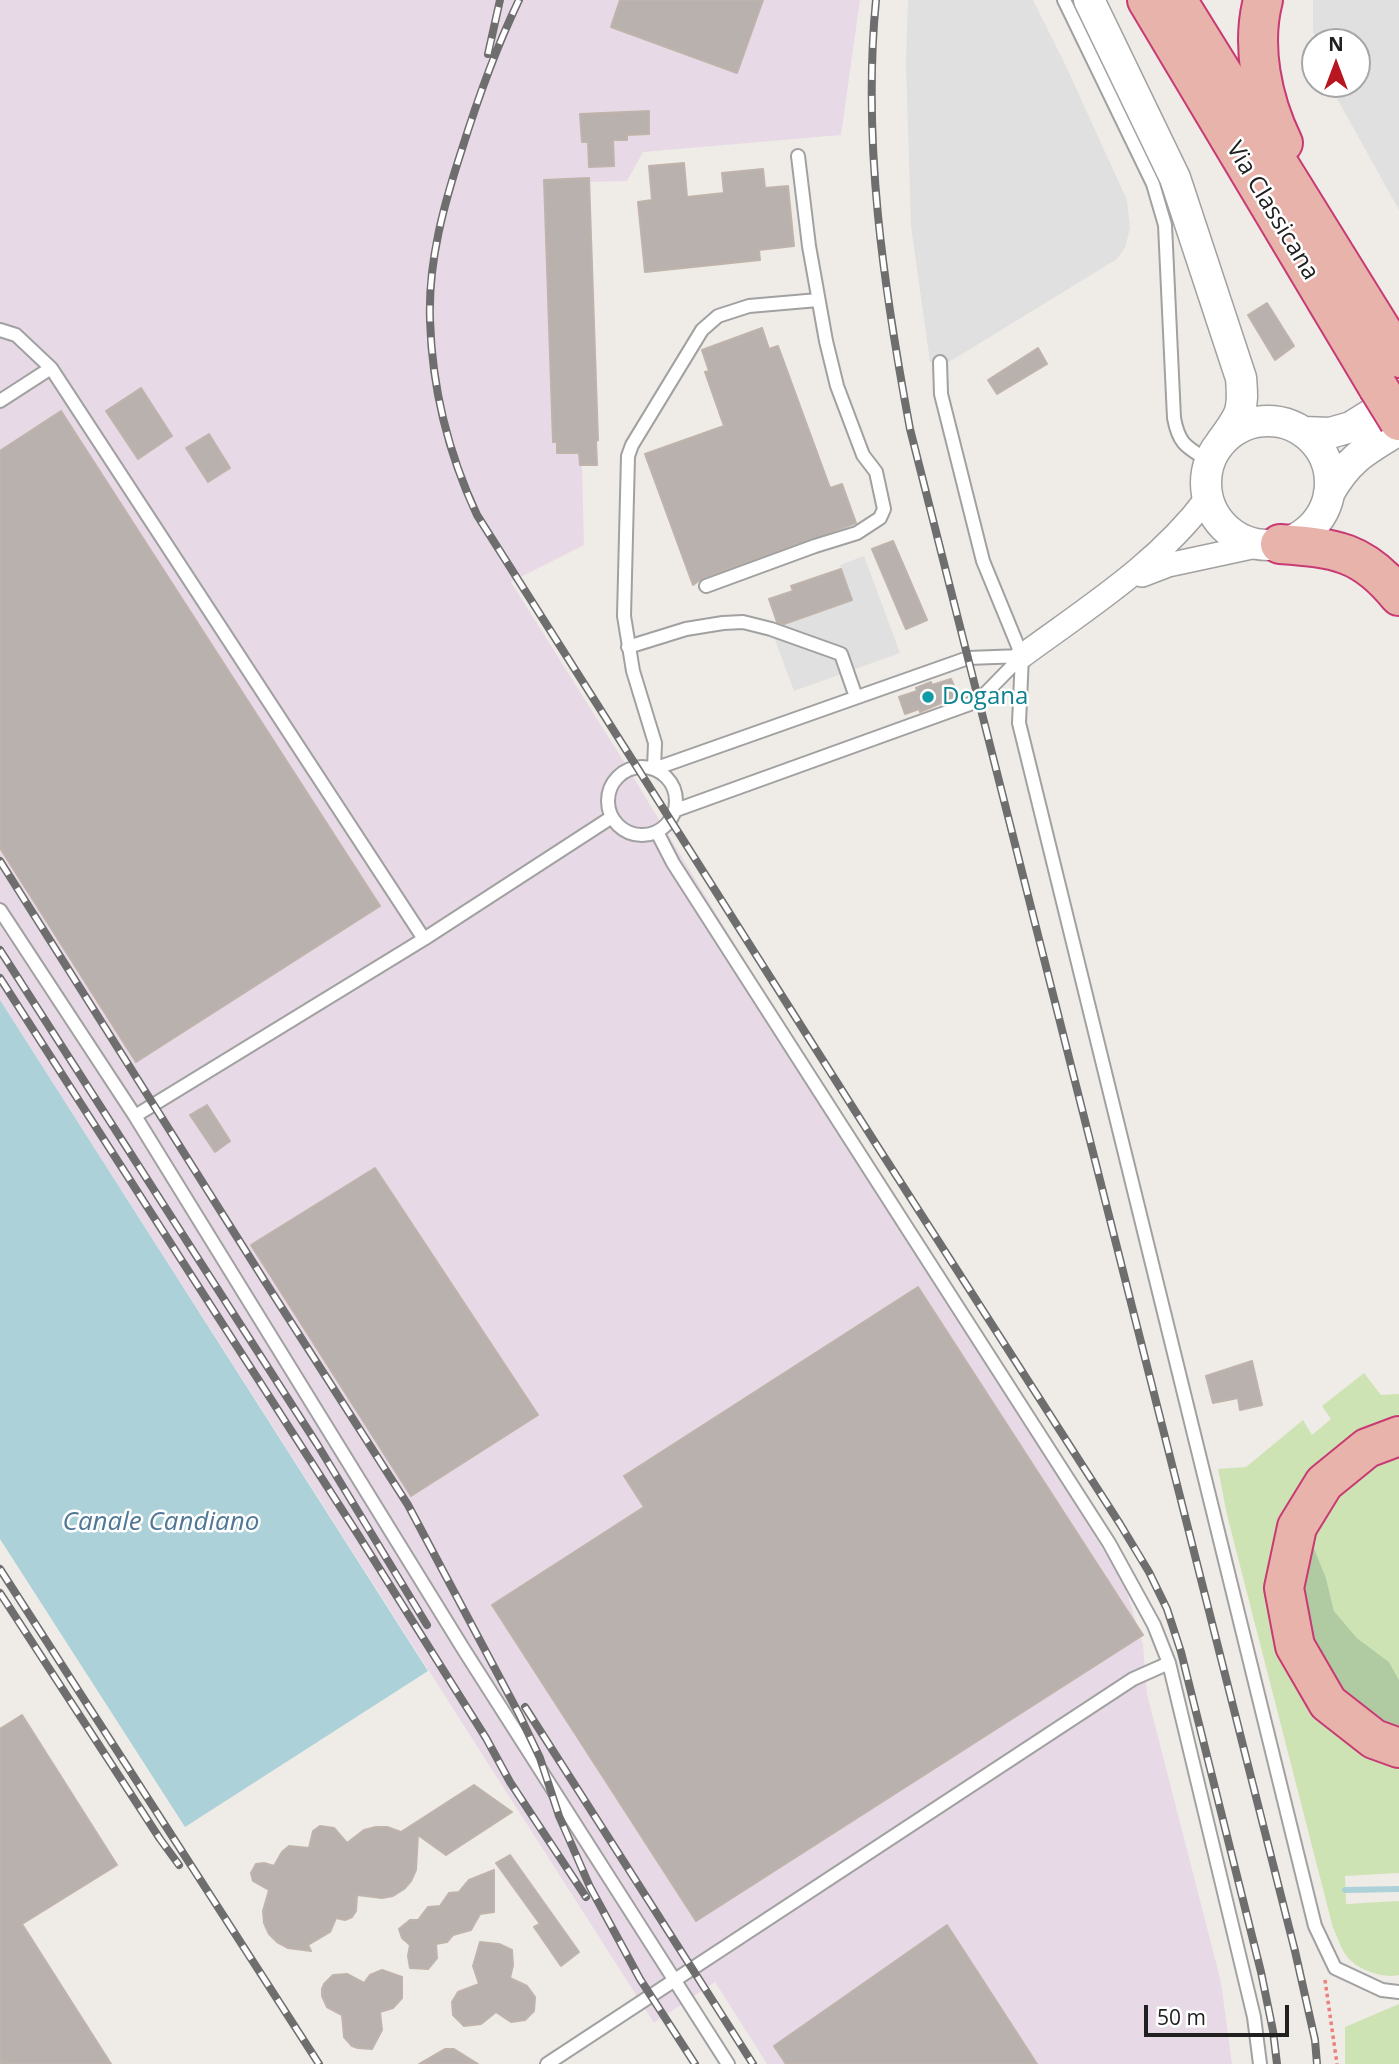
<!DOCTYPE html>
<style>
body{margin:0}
#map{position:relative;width:1399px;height:2064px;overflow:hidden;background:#efece7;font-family:"Open Sans",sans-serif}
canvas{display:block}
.north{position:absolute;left:1301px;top:28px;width:70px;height:70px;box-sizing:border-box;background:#fff;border:2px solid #a6a6a6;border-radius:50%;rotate:0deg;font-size:19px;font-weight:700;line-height:28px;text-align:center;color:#202020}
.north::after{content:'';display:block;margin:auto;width:24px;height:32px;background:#b81722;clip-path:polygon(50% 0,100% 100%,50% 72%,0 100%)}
.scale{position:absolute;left:1144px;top:2005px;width:145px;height:32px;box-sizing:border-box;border:4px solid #202020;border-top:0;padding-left:9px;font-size:21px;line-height:24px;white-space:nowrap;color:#202020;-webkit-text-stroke:5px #fff;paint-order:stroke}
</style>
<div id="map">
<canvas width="1399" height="2064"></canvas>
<div class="north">N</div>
<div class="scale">50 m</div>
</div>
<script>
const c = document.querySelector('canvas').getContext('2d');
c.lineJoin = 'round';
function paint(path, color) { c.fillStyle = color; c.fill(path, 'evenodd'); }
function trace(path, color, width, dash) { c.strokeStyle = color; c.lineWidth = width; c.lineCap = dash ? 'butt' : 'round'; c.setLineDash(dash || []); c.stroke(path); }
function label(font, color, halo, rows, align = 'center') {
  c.font = font + ' "Open Sans",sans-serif'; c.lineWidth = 5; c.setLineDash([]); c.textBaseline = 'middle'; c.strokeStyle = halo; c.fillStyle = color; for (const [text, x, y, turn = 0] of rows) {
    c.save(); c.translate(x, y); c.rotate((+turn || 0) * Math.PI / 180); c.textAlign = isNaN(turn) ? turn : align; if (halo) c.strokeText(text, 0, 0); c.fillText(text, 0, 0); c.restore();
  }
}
const industrial = new Path2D(`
 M0,0H860L841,135L643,152L627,181L589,182L598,440L596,441L597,465H582L584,545L511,582L621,757L1125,1586L1143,1645L1147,1694L1221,1982L1232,2064H767L715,1982L654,2023L0,1000Z`);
const grass = new Path2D(`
 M1364,1373L1381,1395L1399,1394V1419L1283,1533L1399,1758V1873L1345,1876L1346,1904L1399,1901V1975C1382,1979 1355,1969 1345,1954C1340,1946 1337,1936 1333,1928L1227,1515L1218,1469L1246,1467L1303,1420L1312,1435L1331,1419L1322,1406Z
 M1399,1445V1680L1389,1662L1357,1638L1334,1611L1326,1578L1308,1533L1334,1492Z
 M1399,2004V2064H1345V2027Z`);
const forest = new Path2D(`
 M1308,1533L1326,1578L1334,1611L1357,1638L1389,1662L1399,1680V1732L1360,1713L1311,1656L1298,1581Z`);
const parking = new Path2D(`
 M908,0H1033L1064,62L1127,200L1130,228L1125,248L1117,259L949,362H930L911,226L906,64Z
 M1313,0H1399V210L1329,84H1357V42H1316L1313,31Z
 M864,556L900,653L794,691L771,629L852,600L840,565Z`);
const water = new Path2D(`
 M0,1000L428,1671L185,1827L0,1539Z`);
const stream = new Path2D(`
 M1345,1890L1399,1889`);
const building = new Path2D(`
 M620,0H763L737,73L611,27Z
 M649,111V134L627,135V140H613L614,166L589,167L588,142H582L580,114Z
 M684,163L687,197L724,193L722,173L763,169L765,188L788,186L794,246L759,250L760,260L645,272L638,202L652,200L649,166Z
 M589,178L598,440L596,441L597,465H580L579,453H557V442H553L544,180Z
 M1267,303L1294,346L1275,360L1248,315Z
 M762,328L769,349L778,346L830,488L842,484L856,523L703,578L693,585L645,454L724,426L705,372L709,371L702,350Z
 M1038,348L1047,364L997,394L988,380Z
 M141,388L172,436L138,459L106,411Z
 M61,411L380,906L136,1062L0,848V451Z
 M209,434L230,468L208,482L186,448Z
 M893,541L927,620L906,629L872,549Z
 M841,569L852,600L784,624L777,622L769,599L793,591L791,586Z
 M951,679L958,696L920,712L919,709L905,714L899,697L917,691L916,688L931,682L932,685Z
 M207,1105L230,1141L215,1152L190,1115Z
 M375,1168L538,1415L411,1496L251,1245Z
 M918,1287L1143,1635L696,1921L492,1605L644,1507L624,1476Z
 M1252,1361L1262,1405L1240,1410L1238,1398L1213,1403L1206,1376Z
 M22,1715L117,1865L22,1924L111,2064H0V1729Z
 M474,1785L512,1812L446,1855L418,1835L416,1870L411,1881L404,1889L393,1896L382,1898L357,1895L356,1911L352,1917L345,1920L336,1918L330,1932L308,1945L311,1951L288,1948L277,1942L269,1934L264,1923L263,1911L269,1890L253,1881L251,1873L256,1864L264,1863L274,1866L282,1852L289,1846L309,1848L313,1831L320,1826L334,1828L347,1843L364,1830L376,1827H387L401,1832Z
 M510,1855L579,1952L561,1966L534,1927L540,1924L496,1863Z
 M494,1870V1912L480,1914L471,1930L453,1935L447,1942L436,1944L437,1958L428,1969L410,1968L408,1956L410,1945L402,1938L399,1929L410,1920H418L428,1907L440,1906L449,1893L459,1892L469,1880Z
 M947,1925L1037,2064H786L774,2046Z
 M480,1942L499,1944L512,1950L513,1965L510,1978L527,1986L535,1997L534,2011L525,2020L511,2022L496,2012L481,2024L464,2026L453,2015L452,2002L458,1992L479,1984L473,1966Z
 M382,1970L402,1977V1998L393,2008L380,2012L382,2030L372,2049L358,2048L352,2046L344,2037L342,2015L327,2007L322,1996V1989L324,1984L333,1975L347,1974L364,1983L370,1975Z
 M445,2049H454L478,2064H419Z`);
const path = new Path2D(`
 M1325,1980L1337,2064`);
const service = new Path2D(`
 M1064,0L1153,184L1165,225L1174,418C1179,445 1187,447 1209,461
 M818,300L749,306L718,316L702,330L632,445L628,456L624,616L633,671L655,743L654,769L968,658L1022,656
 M0,330L16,335L51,368
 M940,362L941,394L983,561L1022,656L1019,723L1315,1926L1335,1968L1382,1990L1399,1992
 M0,401L51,368L424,939
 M706,586L815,546L857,533L880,518L884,509L876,472L863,455L837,386L826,341L809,246L798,156
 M628,647L686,629L723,623L743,622L771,629L841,654L856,697
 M608 801a34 34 0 1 1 68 0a34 34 0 1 1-68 0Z
 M676,810L978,701L1022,656
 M657,832L673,863L1109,1543L1154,1625L1169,1663L1254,2017L1260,2064
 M0,910L135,1116L464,1650L728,2064
 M135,1116L424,939L612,817
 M547,2064L1133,1679L1169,1663`);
const minor = new Path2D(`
 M1142,575L1168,565L1261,545
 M1022,656C1087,608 1158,564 1207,498`);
const tertiary = new Path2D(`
 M1089,0L1175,178L1241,378C1244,411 1241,415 1221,442
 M1206 483a62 62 0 1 1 124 0a62 62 0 1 1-124 0Z
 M1303,432L1330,433L1351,427L1399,397
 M1329,493C1349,458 1366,450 1399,430`);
const trunk = new Path2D(`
 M1147,0L1378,387
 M1177,0L1399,358
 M1263,0C1251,46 1262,100 1283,143
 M1280,544C1335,548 1363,551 1399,596
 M1399,1436L1367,1448L1324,1483L1297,1527L1284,1588L1295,1646L1328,1703L1374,1739L1399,1748`);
const rail = new Path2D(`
 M519,0C496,48 478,98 462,149C444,204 428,261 430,320C432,388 449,455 477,515L876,1144L1120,1524L1149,1572L1167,1609L1181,1652L1261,1972L1273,2031L1277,2064
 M876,0C862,143 884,289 910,429L1295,1951L1315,2040L1317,2064
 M488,54L500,0
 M0,861L264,1280L408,1505L519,1714L540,1758L559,1816L590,1887L640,1979L695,2064
 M0,950L317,1444L427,1625
 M0,978L357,1533L486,1738L510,1782L586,1897
 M0,1569L319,2064
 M0,1593L160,1839L179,1865
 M525,1707L753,2064`);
const trunkBridge = new Path2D(`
 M1378,387L1399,421`);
const markers = [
 [928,697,7,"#0f9aa8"]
];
const streetNames = [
 ["Via Classicana",1272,211,59]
];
const cultureNames = [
 ["Dogana",942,697]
];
const waterNames = [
 ["Canale Candiano",161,1523]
];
paint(industrial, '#e7dae6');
paint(grass, '#cee3b3');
paint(forest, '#b0caa1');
paint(parking, '#e0e0e0');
paint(water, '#add1d8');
trace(stream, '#add1d8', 6);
paint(building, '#b8b1ad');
trace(building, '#bfb3ab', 2);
trace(service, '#a1a1a1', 16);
trace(minor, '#a1a1a1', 26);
trace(tertiary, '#a1a1a1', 33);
trace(trunk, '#c73a74', 42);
trace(path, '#ea817d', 3.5, [3.5, 3.5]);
trace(service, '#fff', 12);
trace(minor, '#fff', 23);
trace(tertiary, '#fff', 30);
trace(trunk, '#e8b3aa', 38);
trace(rail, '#6e6e6e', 8);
trace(rail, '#fff', 5, [16]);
trace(trunkBridge, '#c73a74', 42, []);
trace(trunkBridge, '#e8b3aa', 38);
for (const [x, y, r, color] of markers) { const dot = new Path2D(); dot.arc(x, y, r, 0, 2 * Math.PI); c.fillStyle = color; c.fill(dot); trace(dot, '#fff', 2.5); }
label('24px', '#202020', '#fff', streetNames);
label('24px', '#0d838f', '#fff', cultureNames, 'left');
label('italic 26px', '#507896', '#fff', waterNames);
</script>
